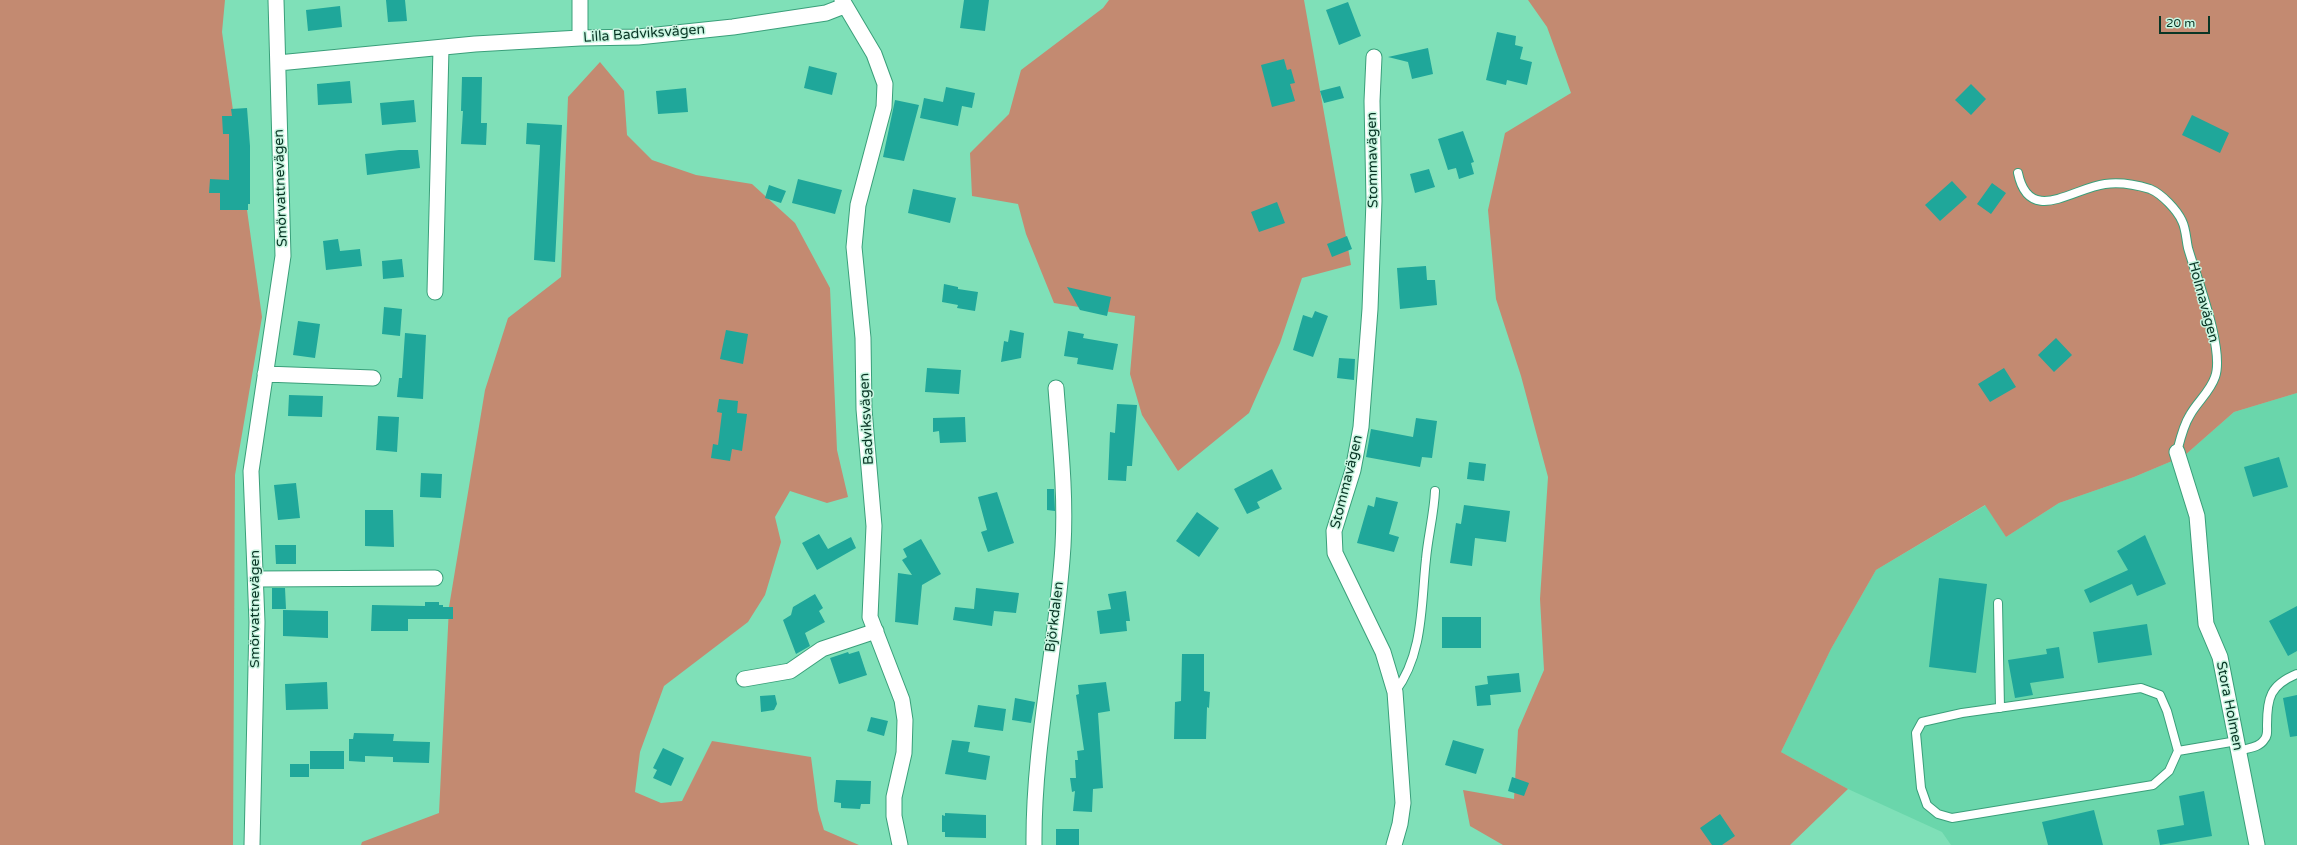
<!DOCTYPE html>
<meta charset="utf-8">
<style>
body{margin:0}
#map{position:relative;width:2297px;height:845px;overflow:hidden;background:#7fe0b8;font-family:"Varela Round",sans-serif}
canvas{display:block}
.scale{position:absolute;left:2159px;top:16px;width:51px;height:18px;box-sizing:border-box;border:2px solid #093525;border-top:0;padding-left:5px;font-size:12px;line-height:14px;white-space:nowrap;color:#093525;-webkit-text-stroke:3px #c9f6e1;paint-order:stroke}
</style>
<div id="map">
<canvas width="2297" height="845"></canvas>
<div class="scale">20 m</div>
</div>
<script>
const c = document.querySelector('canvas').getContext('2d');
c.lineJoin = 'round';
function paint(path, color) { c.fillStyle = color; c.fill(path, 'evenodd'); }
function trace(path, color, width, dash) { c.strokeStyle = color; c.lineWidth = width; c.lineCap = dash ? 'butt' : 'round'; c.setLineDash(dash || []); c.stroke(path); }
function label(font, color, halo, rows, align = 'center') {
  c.font = font + ' "Varela Round",sans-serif'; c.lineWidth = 3; c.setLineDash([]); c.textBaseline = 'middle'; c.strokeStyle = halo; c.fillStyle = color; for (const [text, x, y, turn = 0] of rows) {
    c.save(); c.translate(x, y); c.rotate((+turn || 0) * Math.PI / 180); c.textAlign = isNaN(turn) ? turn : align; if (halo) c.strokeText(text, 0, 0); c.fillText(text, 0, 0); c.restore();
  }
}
const built = new Path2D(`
 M2297,393V845H1951L1942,832L1848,789L1781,752L1831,649L1876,570L1986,505L2006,537L2059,503L2134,477L2184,456L2234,412Z`);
const green = new Path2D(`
 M0,0H225L222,32L262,317L235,475L233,845H0Z
 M1109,0H1304L1351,265L1302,278L1280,343L1249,413L1178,471L1142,415L1130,374L1135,316L1054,303L1026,234L1018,204L972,196L970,153L1009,114L1021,70L1103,8Z
 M1528,0H2297V393L2234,412L2184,456L2134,477L2059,503L2006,537L1985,505L1876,570L1831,649L1781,752L1848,789L1790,845H1503L1470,826L1463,790L1514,799L1518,730L1544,670L1540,599L1548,477L1521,376L1496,299L1488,210L1505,133L1571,93L1547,27Z
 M600,62L624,91L627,135L652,160L696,175L752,184L795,223L830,288L837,450L848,497L827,503L790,491L775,517L781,542L765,595L748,622L664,686L640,752L635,792L661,803L682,801L712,741L811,757L818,810L824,830L859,845H361L362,842L439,813L449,607L485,390L508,318L561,277L568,97Z`);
const building = new Path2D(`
 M386,0H405L407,21L388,22Z
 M964,0H989L985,31L960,28Z
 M1348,2L1361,36L1339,45L1326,10Z
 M340,6L342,27L308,31L306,10Z
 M1497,32L1516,36L1515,45L1523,47L1520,59L1532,62L1527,85L1507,80L1506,85L1486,80Z
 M1428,48L1433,74L1412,79L1408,62L1388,57Z
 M1284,59L1287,70L1291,69L1295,83L1290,84L1295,101L1272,107L1261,65Z
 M809,66L837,73L832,95L804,88Z
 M462,77H482L481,123H487L486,145L461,144L463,111H461Z
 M350,81L352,103L318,105L317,84Z
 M1971,84L1986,99L1971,115L1955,100Z
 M1340,86L1344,98L1324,103L1320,91Z
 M946,87L975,93L972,108L962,106L958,126L920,118L924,98L943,102Z
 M686,88L688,112L658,114L656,91Z
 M414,100L416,122L382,125L380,103Z
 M895,100L919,105L904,161L883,157Z
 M247,108L250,146V204H248V210H220V193H209L210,179L229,180V134H223L222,116H232L231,109Z
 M2192,115L2229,133L2220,153L2182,135Z
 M527,123L562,125L555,262L534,260L540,145L526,144Z
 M1463,131L1474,162L1471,163L1474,174L1459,179L1456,168L1448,170L1438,139Z
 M399,150H418L420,168L367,175L365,154Z
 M1429,169L1435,187L1415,193L1410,174Z
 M798,179L842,190L835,214L792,203Z
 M1952,181L1967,197L1940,221L1925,205Z
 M1992,183L2006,193L1991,214L1977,204Z
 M769,185L786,191L781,203L765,198Z
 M913,189L956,198L950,223L908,213Z
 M1277,202L1285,223L1259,232L1251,212Z
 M1347,236L1352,249L1332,257L1327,244Z
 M338,239L340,251L360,249L362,266L326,270L323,241Z
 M402,259L404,277L383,279L382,261Z
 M1426,266L1427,280H1435L1437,305L1400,309L1397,268Z
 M944,284L958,287V289L978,292L975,311L957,308L958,305L942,302Z
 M1067,287L1111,297L1107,316L1080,310Z
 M384,307L402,309L400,336L382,334Z
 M1315,311L1328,316L1313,357L1293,350L1303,315L1312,318Z
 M298,321L320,324L315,358L293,355Z
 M726,330L748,334L743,364L720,359Z
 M1010,330L1024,333L1021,358L1001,362L1004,341L1008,342Z
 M1068,331L1084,334L1083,338L1118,344L1113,370L1077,364L1078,358L1064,356Z
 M405,333L426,335L423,399L397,397L399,378H402Z
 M2056,338L2072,355L2054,372L2038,355Z
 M1339,358L1355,359L1354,380L1337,378Z
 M927,368L961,370L959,394L925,392Z
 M2004,368L2016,387L1990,402L1978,384Z
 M289,395L323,396L322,417L288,416Z
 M719,399L738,401L737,413L747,414L742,451L732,449L730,461L711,458L713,444L718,445L722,413L717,412Z
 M1117,404L1137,405L1132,466H1127L1126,481L1108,480L1110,432L1115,433Z
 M378,416L399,417L397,452L376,450Z
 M965,417L966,442L940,443L939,431L933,432V418Z
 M1416,418L1437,421L1432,458L1422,457L1420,467L1366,457L1371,429L1413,437Z
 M2279,457L2288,487L2253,497L2244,467Z
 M1469,462L1486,464L1484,481L1467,479Z
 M1272,469L1282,489L1257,502L1260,508L1247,514L1234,489Z
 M421,473L442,474L441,498L420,497Z
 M296,483L300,518L278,520L274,485Z
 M1047,489H1054L1055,511L1047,510Z
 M997,492L1014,543L988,552L981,532L987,530L978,497Z
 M1376,497L1398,502L1389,534L1399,537L1394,552L1357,543L1368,505L1374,507Z
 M1464,505L1510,511L1506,542L1475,538L1472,566L1450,563L1456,523L1461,524Z
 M365,510H393L394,547L365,546Z
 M1197,512L1219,528L1199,557L1176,541Z
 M819,534L828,549L851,537L856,548L817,570L802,543Z
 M2145,535L2166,584L2137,596L2132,584L2090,603L2084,590L2128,570L2117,551Z
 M921,539L941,574L922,585L918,625L895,622L898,573L912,575L902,560L907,557L903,549Z
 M275,545H296V564H276Z
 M1939,578L1987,584L1976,673L1929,667Z
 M272,588H285L286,609H272Z
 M976,588L1019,593L1016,613L994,611L992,626L953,620L955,607L974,609Z
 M1126,591L1130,621H1126L1127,631L1100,634L1097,611L1111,609L1108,594Z
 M815,594L823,608L819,611L825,622L805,633L810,646L796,654L783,620L791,615L793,607Z
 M425,602H439V605H443V607H453V619H408V631H371L372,605L425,606Z
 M2297,606V651L2288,656L2269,621Z
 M283,610L328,611V638L283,636Z
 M1442,617H1481V648H1442Z
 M2147,624L2152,655L2098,663L2093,632Z
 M2059,647L2064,678L2030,683L2033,695L2015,698L2008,660L2047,654L2046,649Z
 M859,651L867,675L839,684L830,658L848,652L849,654Z
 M1182,654H1204V691L1210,692L1209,708L1207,707L1206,739H1174L1175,702L1181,701Z
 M1519,673L1521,692L1490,695L1491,705L1477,706L1475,686L1488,684L1487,676Z
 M327,682L328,709L286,710L285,684Z
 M1106,682L1110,711L1098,713L1103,788L1093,789L1092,812L1073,811L1075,791L1072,792L1070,778H1076L1075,760H1078L1077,751L1084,750L1076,695L1079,694L1078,685Z
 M775,695L777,704L774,710L761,712L760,696Z
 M2297,695V736L2290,737L2283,698Z
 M1015,698L1035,702L1031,723L1012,720Z
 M978,705L1006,709L1003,731L974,727Z
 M871,717L888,721L884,736L867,731Z
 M354,733L394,734L393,741L430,742L429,763L393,762V757L365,756V762L349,761V739H353Z
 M952,740L970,742L968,752L990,756L986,780L945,774Z
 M1453,740L1484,749L1476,774L1445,765Z
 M663,748L684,758L671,786L653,778L657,770L653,768Z
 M310,751H344V769H310Z
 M290,764H309V777H290Z
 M1512,777L1529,783L1524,796L1508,791Z
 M836,780L871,781L870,804H861L860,809L841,808V803L834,802Z
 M2204,791L2212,836L2160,845L2157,830L2184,825L2179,796Z
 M2094,810L2103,845H2048L2042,822Z
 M945,813L986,815V838L945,837V832H942V815L945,816Z
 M1720,814L1735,836L1722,845H1712L1700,828Z
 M1056,829H1079V845H1056Z`);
const service = new Path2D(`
 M2018,173C2029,226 2073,188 2105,184C2119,182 2137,185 2150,189C2162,194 2177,210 2182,221C2186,229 2186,239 2188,248C2196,276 2225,350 2215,377C2210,392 2197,402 2190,415C2183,426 2180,440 2177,452
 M1998,603L2000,708
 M1395,692C1424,654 1421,603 1426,559C1428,536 1434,514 1435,491
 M2178,751L2167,711L2160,695L2141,688L1962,713L1922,722L1916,733L1921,788L1927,805L1938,814L1952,818L2153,785L2169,771L2178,751L2237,741
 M2239,751C2247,748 2259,748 2264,740C2268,736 2267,731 2267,725C2267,698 2270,685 2297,674`);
const minor = new Path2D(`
 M580,0V38
 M842,0L874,54L885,84L884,107L858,205L854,247L863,338L864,409L874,526L870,617L902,700L905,720L904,753L894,797V816L900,845
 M1374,57L1372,101L1374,201L1370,309L1361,427L1353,470L1334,531L1335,553L1383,652L1395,692L1403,803L1400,824L1394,845
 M278,63L475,44L580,38L638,37L733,27L826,13L844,6
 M435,292L441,48
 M265,374L373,378
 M2177,452L2197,516L2206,624L2220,657L2257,845
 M256,579L435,578
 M744,679L790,671L822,649L876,631
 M252,845L257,622L251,471L283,256L276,0
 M1034,845C1033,745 1057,646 1063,546C1066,493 1060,441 1056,388`);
const streetNames = [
 ["Lilla Badviksvägen",644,34,-4],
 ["Stommavägen",1373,160,-91],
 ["Smörvattnevägen",281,188,-92],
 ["Holmavägen",2203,302,75],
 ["Badviksvägen",867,419,-93],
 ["Stommavägen",1347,482,-76],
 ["Smörvattnevägen",255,609,-90],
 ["Björkdalen",1055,617,-83],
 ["Stora Holmen",2229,706,79]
];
paint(built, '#6ad6ab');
paint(green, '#c38a71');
paint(building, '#1fa79a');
trace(service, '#3a9f7a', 10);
trace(minor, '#3a9f7a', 17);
trace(service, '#fff', 8);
trace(minor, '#fff', 15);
label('14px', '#093525', '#c9f6e1', streetNames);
</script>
